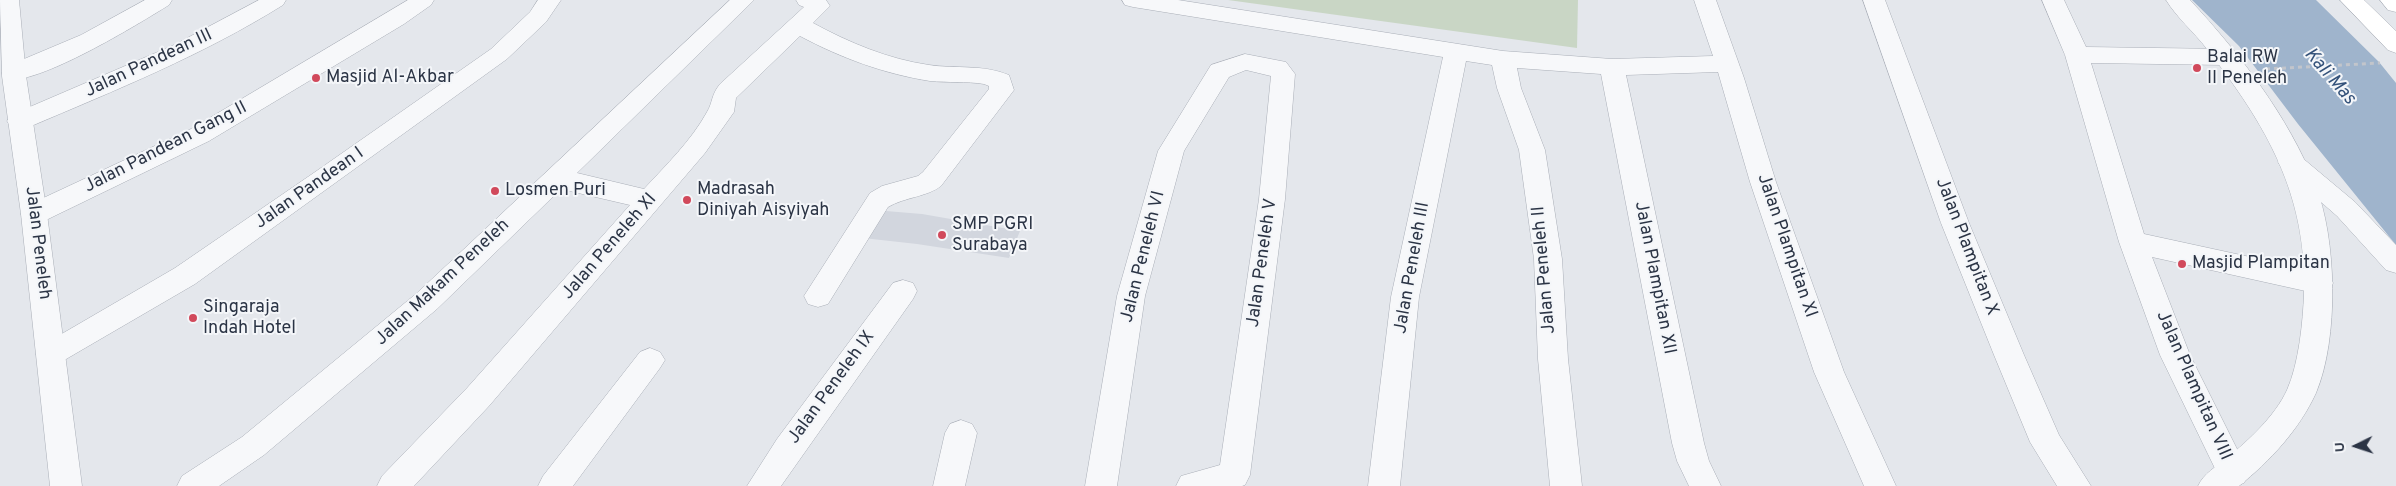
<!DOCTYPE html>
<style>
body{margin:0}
#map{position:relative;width:2396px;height:486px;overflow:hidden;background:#e4e7ec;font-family:Overpass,sans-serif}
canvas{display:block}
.north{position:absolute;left:2331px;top:421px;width:50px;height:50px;-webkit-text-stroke:4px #f4f6f9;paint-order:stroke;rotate:266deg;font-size:14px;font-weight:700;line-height:20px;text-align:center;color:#2b3445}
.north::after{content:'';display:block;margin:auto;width:18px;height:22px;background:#2b3445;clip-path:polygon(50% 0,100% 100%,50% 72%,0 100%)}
</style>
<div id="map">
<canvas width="2396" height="486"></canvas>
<div class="north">U</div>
</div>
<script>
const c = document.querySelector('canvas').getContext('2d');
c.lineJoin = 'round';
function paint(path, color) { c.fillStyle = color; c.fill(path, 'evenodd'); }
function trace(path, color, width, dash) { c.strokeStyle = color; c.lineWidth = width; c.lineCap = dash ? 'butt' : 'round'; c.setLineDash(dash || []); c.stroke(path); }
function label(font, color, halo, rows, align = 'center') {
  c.font = font + ' Overpass,sans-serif'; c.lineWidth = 4; c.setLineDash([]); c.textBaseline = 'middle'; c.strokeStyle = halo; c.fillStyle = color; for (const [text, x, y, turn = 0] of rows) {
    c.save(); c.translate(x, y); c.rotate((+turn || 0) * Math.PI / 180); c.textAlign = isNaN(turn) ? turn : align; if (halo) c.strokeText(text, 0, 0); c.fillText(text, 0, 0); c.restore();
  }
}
const built = new Path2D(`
 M874,210L922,214L1020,231L1009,258L917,244L863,238Z`);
const green = new Path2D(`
 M1228,0H1578L1577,48Z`);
const water = new Path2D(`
 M2192,0H2316L2379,62L2396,83V245L2298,124L2239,46Z`);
const path = new Path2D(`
 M2266,69L2380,63`);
const minor = new Path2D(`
 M145,0H172L169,5C140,23 36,87 5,79L2,73L5,67L81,35Z
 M259,0H286L283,5C203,55 116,90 29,127L20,130L11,127L7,121L11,115L174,45Z
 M408,0H434L431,5L404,24L209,141L44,221L34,224L24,221L21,214L24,207L191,129Z
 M538,0H561L546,22L507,59L195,284L61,362L51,366L41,362L36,354L41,346L175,268L318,170L491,49L530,12Z
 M730,0H754L577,173L644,189C666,165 691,141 707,112C713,102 711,95 720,84L804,7L799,5L796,0H826L830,6L813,23C850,43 888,59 929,65C956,69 982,64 1009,75L1014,90L941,186C927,197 905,197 888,207L828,304L818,307L808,304L804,296L870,193L882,186L918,176L923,172L989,89V86L984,84C966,81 948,83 930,81C885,74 841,58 800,36L736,98L734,112L705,153L489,406L414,486H377L382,476L467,388L630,205L561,189L437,309L264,455L219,486H177L182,476L242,437L417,293Z
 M1122,0H1178L1503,51L1612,59L1713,56L1694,0H1716L1744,78L1776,182L1844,372L1896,486H1864L1814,372L1750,182L1718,72L1626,75L1704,443L1709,461L1721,486H1689L1677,461L1672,443L1601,74L1517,68L1521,88L1545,150L1562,259L1568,359L1582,486H1550L1538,359L1534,259L1519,150L1497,88L1492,65L1466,61L1419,297L1400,486H1368L1391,297L1443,57L1133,7L1125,5Z
 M1863,0H1885L1969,223L2024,355L2059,435L2091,486H2057L2030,442L1994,355L1941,223Z
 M2042,0H2064L2086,47L2225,49L2233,51L2237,57L2233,63L2225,65L2091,63L2144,234L2319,272L2329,275L2333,283L2329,291L2319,294L2152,257L2190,355L2249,473L2244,483L2235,486L2222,483L2160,355L2119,242L2065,55Z
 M1245,54L1286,62L1295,74L1285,199L1250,475L1245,485L1242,486H1176L1181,476L1220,465L1259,199L1271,76L1246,70L1229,77L1184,151L1145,296L1117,486H1085L1117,296L1158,151L1211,65Z
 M2291,153L2300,156L2355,202L2396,245V273L2386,270L2337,216L2282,168L2278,162L2282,156Z
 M903,280L913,283L917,291L913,299L781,486H747L777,439L893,283Z
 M650,348L660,352L665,360L660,368L573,486H538L543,476L640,352Z
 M961,420L972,424L977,433L965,486H933L945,433L950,424Z`);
const tertiary = new Path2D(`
 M0,0H19L26,76L47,214L82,486H50L21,214L2,76Z
 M2166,0H2190C2240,54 2288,116 2315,184C2337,238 2339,339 2316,393C2299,430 2270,461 2239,486H2198C2204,473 2216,467 2227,458C2249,440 2275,416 2287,390C2299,363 2303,321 2304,293C2307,194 2266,125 2207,49C2194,32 2177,18 2166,0Z`);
const secondary = new Path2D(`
 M2340,0H2364L2396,31V53L2388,50Z
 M2380,0H2396V12L2388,10Z`);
const markers = [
 [2197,68,5,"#d1495b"],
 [316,78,5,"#d1495b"],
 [495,191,5,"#d1495b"],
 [687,200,5,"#d1495b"],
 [942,235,5,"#d1495b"],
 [2182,264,5,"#d1495b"],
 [193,318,5,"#d1495b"]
];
const poiNames = [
 ["Balai RW",2207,58],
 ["II Peneleh",2207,79],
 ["Masjid Al-Akbar",326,78],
 ["Madrasah",697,190],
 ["Diniyah Aisyiyah",697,211],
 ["Losmen Puri",505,191],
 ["SMP PGRI",952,225],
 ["Surabaya",952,246],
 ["Masjid Plampitan",2192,264],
 ["Singaraja",203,308],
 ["Indah Hotel",203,329]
];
const streetNames = [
 ["Jalan Pandean III",149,64,-25],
 ["Jalan Pandean Gang II",166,148,-27],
 ["Jalan Pandean I",310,189,-35],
 ["Jalan Peneleh",37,243,83],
 ["Jalan Plampitan XI",1786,246,71],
 ["Jalan Peneleh XI",610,247,-49],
 ["Jalan Plampitan X",1966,247,69],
 ["Jalan Peneleh VI",1144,257,-76],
 ["Jalan Peneleh V",1263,263,-82],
 ["Jalan Peneleh III",1413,268,-80],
 ["Jalan Peneleh II",1545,270,-95],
 ["Jalan Plampitan XII",1654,278,79],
 ["Jalan Makam Peneleh",443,283,-43],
 ["Jalan Plampitan VIII",2193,386,66],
 ["Jalan Peneleh IX",832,388,-54]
];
const waterNames = [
 ["Kali Mas",2329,77,49]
];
paint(built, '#d2d6de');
paint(green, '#c9d6c5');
paint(water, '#9fb4cc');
trace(minor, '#a9aeb7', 1);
trace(tertiary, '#a9aeb7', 1);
trace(secondary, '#a9aeb7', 1);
trace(path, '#c2c5cb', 3, [4, 4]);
paint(minor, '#f7f8fa');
paint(tertiary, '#f7f8fa');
paint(secondary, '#fff');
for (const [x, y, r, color] of markers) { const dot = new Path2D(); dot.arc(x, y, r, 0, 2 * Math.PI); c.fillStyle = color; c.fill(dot); trace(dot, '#f4f6f9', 2); }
label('18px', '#2b3445', '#f4f6f9', poiNames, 'left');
label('18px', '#2b3445', '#f4f6f9', streetNames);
label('italic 19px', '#34527a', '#f4f6f9', waterNames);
</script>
